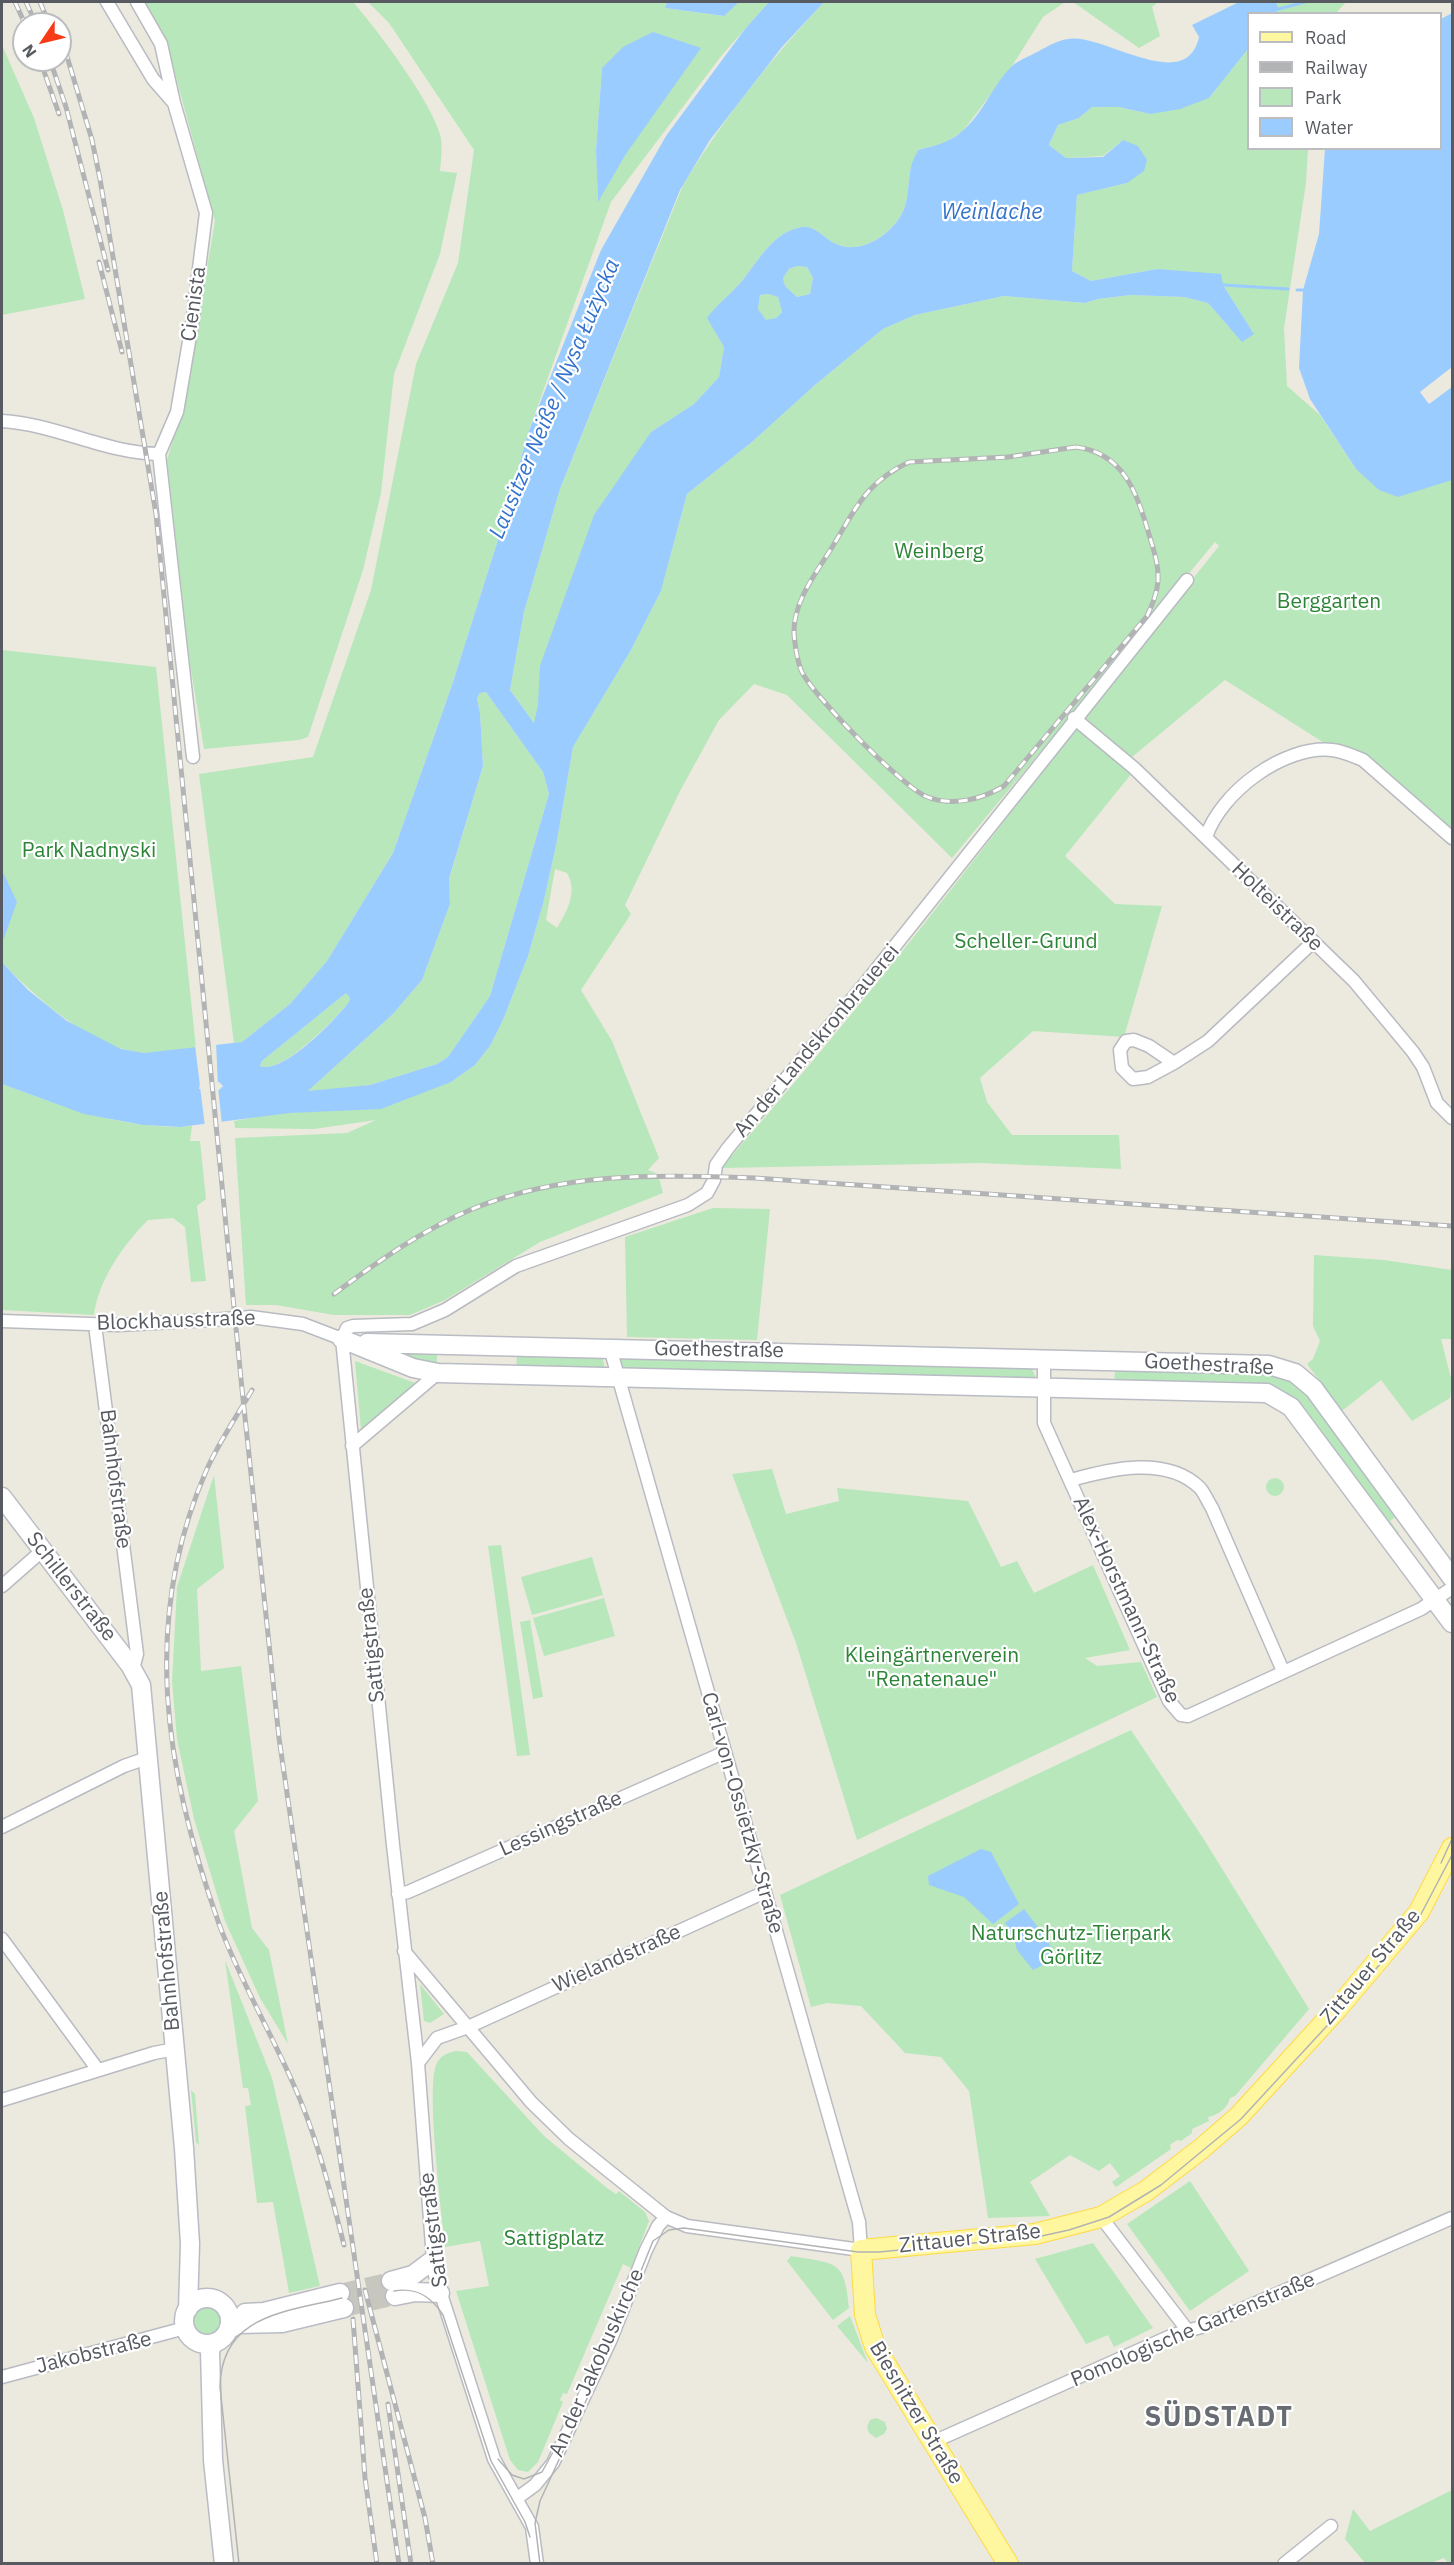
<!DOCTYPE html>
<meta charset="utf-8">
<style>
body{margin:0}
#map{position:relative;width:1454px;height:2565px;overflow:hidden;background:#eceade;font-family:"IBM Plex Sans",sans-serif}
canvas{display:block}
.frame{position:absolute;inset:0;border:3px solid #575b61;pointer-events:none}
.legend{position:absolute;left:1247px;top:12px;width:195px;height:138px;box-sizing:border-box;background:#fff;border:2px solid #bcbdc0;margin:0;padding:8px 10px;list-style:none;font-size:18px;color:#575b61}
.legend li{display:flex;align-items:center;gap:12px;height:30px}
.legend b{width:30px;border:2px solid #bcbdc0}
.north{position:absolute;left:12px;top:12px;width:60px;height:60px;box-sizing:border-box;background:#fff;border:2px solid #bcbdc0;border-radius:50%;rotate:235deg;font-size:16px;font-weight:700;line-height:24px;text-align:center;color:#575b61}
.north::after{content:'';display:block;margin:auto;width:21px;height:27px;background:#f93a17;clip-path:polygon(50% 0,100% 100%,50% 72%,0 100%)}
</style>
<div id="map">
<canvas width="1454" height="2565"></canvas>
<div class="frame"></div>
<ul class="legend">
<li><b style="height:8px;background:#fff7a0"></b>Road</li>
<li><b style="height:8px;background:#b2b3b4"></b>Railway</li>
<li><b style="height:16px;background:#b7e7ba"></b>Park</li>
<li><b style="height:16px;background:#9bccff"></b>Water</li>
</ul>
<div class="north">N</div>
</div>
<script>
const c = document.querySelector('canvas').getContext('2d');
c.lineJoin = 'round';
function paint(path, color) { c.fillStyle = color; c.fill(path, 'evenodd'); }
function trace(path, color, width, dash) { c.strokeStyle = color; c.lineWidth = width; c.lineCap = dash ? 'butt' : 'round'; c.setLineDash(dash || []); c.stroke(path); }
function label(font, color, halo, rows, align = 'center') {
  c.font = font + ' "IBM Plex Sans",sans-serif'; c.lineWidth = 4.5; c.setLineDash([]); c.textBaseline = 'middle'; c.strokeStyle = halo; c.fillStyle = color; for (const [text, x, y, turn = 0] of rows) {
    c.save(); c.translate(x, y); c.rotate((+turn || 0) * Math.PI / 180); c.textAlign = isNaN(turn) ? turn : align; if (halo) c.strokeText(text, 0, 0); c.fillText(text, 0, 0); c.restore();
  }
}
const green = new Path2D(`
 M145,2H353C378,31 429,98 440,134C443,145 441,159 440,171L457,173L440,254L394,374L381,493L363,570L308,737L299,740L204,749L190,664L167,460L184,403L215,221L168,48Z
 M368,2H667L665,8L723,16L739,2H769L722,55L611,202L528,433L498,540L452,685L393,853L327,961L290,1004L242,1042L234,1043L199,774L313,757L371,590L416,364L458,263L474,150L389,23ZM602,68L626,154L598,201L596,150Z
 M824,2H1065L1043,17L1012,66L963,131L945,143L918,150C916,156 912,162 911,167C907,185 910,204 898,220C883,239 857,255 834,243C824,238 815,225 802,227C774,231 758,261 742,281C731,294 717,304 708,318L724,347L719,377L694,404L651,432L538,705L535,724L510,690L524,612L560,489L683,185C723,119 771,59 824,2Z
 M1073,2H1158L1152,7L1160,36L1139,48Z
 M1276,2H1346L1336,13L1276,14L1279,9Z
 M2,45L34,118L63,210L85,299L2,315Z
 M1248,49V148L1308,149L1306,183L1284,328L1287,386L1320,415L1356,469L1452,480V829L1364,758L1329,746L1225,680L1132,757L1081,719L1219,546L1215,542L952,858L787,695L754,684L719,720L680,791L625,905L631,914L581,990L612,1041L659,1158L648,1170L658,1174L663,1193L540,1242L445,1300L410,1315H334L276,1305H246L235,1138L347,1133L376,1120L314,1129L235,1128L234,1121L451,1082L475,1065L490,1046L503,1020L528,956L543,904L556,846L573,747L631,650L661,591L687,494L752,442L815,385L883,329L915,315L1004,296L1085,303L1098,299L1131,295L1184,297L1208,303L1230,328L1254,334L1223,285L1157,269L1091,281L1072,271L1077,195L1127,183L1123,140L1103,156L1066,158L1049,145L1058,125L1079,118L1092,107H1119L1150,114L1209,98ZM555,869L567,873C578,892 567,911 557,928L546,920Z
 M797,266L807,267L813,278L810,294L797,297L785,286L783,278L789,269Z
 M770,294L778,297L782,312L776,318L766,321L758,309L760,295Z
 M2,650L156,667L196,1048C180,1050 162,1054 145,1053C95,1051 35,997 2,962V944L16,903L2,870Z
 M486,692L543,772L549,794L490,996L448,1057L437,1064L370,1085L307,1092L393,1014L422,980L450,904L449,880L483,766L480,713L477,698L480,693Z
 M1077,725L1132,773L1065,856L1115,904L1162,906L1124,1037L1033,1031L980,1078L987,1102L1012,1135H1119L1121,1169L980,1163L721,1168C846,1026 963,877 1077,725Z
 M346,993L350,998L349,1002C336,1018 282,1075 260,1066L262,1061Z
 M2,1084C62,1106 126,1131 192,1126L190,1141H200L206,1199L197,1206L206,1281L191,1282L185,1227L173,1218L148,1220C123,1245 98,1281 94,1315L2,1310Z
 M713,1208L770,1209L757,1340L627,1337L625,1237Z
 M1314,1255L1384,1260L1452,1270V1339H1441L1452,1382L1450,1398L1412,1421L1381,1380L1342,1411L1307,1364L1313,1359L1320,1341L1313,1326Z
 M407,1351L437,1352V1369L406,1362Z
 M517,1354L602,1356L606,1372L516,1371Z
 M619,1356L1031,1367L1036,1378L1035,1381L624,1373Z
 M355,1361L418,1384L361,1430Z
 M1115,1369L1269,1372L1286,1377L1305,1392L1397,1516L1390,1521L1399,1533L1393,1538L1285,1394L1114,1386Z
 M772,1469L786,1514L839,1501L837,1488L968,1501L1001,1567L1017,1561L1034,1593L1093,1565L1130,1650L1085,1658L1097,1666L1141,1662L1157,1697L857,1840L796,1643L732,1474Z
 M214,1475L224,1568L197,1589L201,1671L241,1666L258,1801L234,1831L252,1928L269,1950L288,2044L260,1998L225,1921L194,1819L177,1739L172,1682L177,1587Z
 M1266 1487a9 9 0 1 1 18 0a9 9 0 1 1-18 0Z
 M501,1545L530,1755L517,1756L488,1546Z
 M592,1557L603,1595L532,1615L521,1577Z
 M604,1598L615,1636L544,1656L533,1618Z
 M530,1620L543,1697L533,1699L520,1622Z
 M1131,1730L1203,1838L1309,2009L1235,2096L1230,2098C1228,2108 1218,2115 1208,2117L1209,2121L1192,2129V2133L1181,2141L1177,2140L1170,2145L1171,2149L1116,2187L1112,2182L1120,2176L1110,2163L1099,2171L1070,2155L1030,2182L1050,2216L988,2218L969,2091L941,2057L905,2053L861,2006L827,2003L811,2007L780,1895Z
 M225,1960L272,2078L320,2286L289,2293L273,2202L257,2203L245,2106L251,2105L248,2088H243Z
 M420,1984L444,2014L430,2023L424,2021Z
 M456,2051L467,2052L544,2136L607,2188L616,2194L619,2191L645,2212L649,2221L631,2268L623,2264L567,2394L563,2393L560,2400L563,2402L538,2462L528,2472L518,2470L510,2460L456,2291L489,2286L480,2241L445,2247C442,2216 425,2084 437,2063C441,2055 448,2053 456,2051Z
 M191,2090L195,2094L199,2145L196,2142Z
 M1190,2181L1249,2271L1190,2311L1127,2224Z
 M1093,2243L1153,2328L1114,2347L1108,2335L1086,2344L1035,2259Z
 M791,2256C836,2264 845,2259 849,2308L833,2320L787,2261Z
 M192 2321a15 15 0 1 1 30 0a15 15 0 1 1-30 0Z
 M850,2316L868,2363L837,2326Z
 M876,2418L885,2422L887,2429L884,2434L876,2438L869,2433L867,2427L870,2420Z
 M1452,2490V2563H1448L1444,2558L1431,2563H1365L1345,2539L1353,2509L1370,2531Z`);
const water = new Path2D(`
 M667,2H739L724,16L665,8Z
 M769,2H824L782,47L710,140L680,190L560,489L524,612L510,690L534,723L538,705L540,666L594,515L651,432L694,404L719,377L724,347L707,318C717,304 731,294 742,281C758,261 774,231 802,227C815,225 824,238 834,243C857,255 884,239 898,220C910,204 907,185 911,167C912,161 916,155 918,150C934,146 948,143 960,133C982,116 992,86 1011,67C1018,60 1030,56 1039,51C1048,46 1058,40 1069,39C1103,33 1186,96 1199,37L1192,25L1239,2H1276L1279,9L1276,13L1248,14V49L1209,98L1180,109L1150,114L1119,107H1092L1079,118L1058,125L1049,145L1066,158L1103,157L1123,140L1138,146L1147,160L1144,171L1127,183L1077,195L1072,271L1091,281L1157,269L1221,274L1223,285L1254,334L1242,342L1208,303L1184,297L1131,295L1098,299L1085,303L1004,296L915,315L883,329L815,385L752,442L687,494L661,591L631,650L573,747L556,846L543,904L528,956L503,1020L490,1046L475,1065L451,1082L381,1109L290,1113L180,1127L143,1125L84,1114L2,1084V962L28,990L67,1021L121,1049L144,1053L242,1042L290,1004L327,961L393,853L452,685L498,540L528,433L601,250L666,136L745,29ZM797,266L807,267L813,278L810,294L797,297L785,286L783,278L789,269ZM769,294L778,297L782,312L776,318L766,320L758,309L760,295ZM486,692L543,772L549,794L490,996L448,1057L437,1064L370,1085L308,1091L393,1014L422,980L450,904L449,879L483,766L480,713L477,698L480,693ZM346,993L350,998L349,1002C336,1019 283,1075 260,1066L262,1061ZM219,1082L223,1086L219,1090L199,1089L200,1084Z
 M1452,13V367L1420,392L1429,404L1452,387V480L1398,497L1379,490L1356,469L1310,399L1299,368L1303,290L1319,234L1325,149L1440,148L1441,19Z
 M653,32L701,48L626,154L598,202L596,150L602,68L623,47Z
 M2,870L17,902L2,944Z
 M981,1849L991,1852L1019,1904L993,1924L964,1897L929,1885L928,1876Z
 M1024,1909L1047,1939L1056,1958L1033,1970L1017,1950L1014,1937L1005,1923Z`);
const pier = new Path2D(`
 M216,1043L218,1085L201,1088L218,1087L222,1125L205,1127L195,1045Z`);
const stream = new Path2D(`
 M1279,9L1305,2
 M1223,285L1288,289
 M1297,290H1303`);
const secondaryTunnel = new Path2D(`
 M340,2293L391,2281
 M344,2308L395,2296`);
const street = new Path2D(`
 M107,2L153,79L174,103
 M137,2L161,44L174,103L206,213L192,324L177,412L159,454L193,757
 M2,421C55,424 105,453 159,454
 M1074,718L1134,768L1354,981L1413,1052L1423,1067L1437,1103L1452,1118
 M1206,837C1221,792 1284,745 1332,750C1343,751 1353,756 1363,760L1452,838
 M1174,1063L1148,1077L1133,1079L1122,1068L1120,1050L1126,1041L1134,1040L1149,1046L1174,1063L1208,1041L1313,942
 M251,1317L303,1324L342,1339
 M2,1321L118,1325L212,1320
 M95,1325L137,1654L133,1669
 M1044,1358V1423L1169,1701L1181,1715L1188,1716L1421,1609L1452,1588
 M352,1446L438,1373
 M1071,1480C1110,1469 1167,1455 1200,1488C1205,1494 1208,1502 1212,1508L1283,1671
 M2,1586L43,1550
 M2,1827L124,1766L150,1757
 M398,1894L408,1892L723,1753
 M2,1939L98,2070
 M404,1951L531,2102L569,2139L666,2217L687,2226L861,2250L859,2222L610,1348
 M418,2063L437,2038L468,2027L765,1892
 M2,2100L154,2053L175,2049
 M1101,2217L1188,2331
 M2,2377L185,2328
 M933,2442L1173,2335L1201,2327L1452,2218
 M516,2499L535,2485L553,2463L611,2339L646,2250L658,2226L666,2217
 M537,2564L532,2527L494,2459L434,2272L418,2063L393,1845L342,1339L347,1328L353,1326L412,1324L445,1310L516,1266L688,1205L707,1193L714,1180L716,1165L728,1148L863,986L1187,580
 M1284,2564L1331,2526`);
const secondary = new Path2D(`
 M342,1339L413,1368L438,1373L1267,1393L1291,1407L1452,1623
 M367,1343L1269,1365L1295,1373L1314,1389L1452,1578
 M2,1497L130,1665L141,1685L184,2148L190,2244L188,2309
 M391,2281L413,2275L433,2260
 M395,2296L415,2292L440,2293
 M184 2321a23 23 0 1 1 46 0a23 23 0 1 1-46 0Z
 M245,2313L264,2312L340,2293
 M228,2330L238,2324L282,2323L344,2308
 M213,2343L210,2351L213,2460L224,2564`);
const primary = new Path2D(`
 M1008,2564L875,2347L865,2315L861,2250L1035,2234L1101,2217L1146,2191L1201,2149L1239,2116L1337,2009L1419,1912L1452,1848`);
const tram = new Path2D(`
 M1441,1863L1452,1839
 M394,2291C416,2287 431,2296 443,2315L491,2461L525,2522L530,2537
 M498,2459L512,2475L524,2479L542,2472L553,2452
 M239,2564L220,2387C221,2314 287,2312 342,2298
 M540,2564L535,2523L540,2501L608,2353L653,2241L669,2230L684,2228L858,2252H879L1037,2237L1069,2230L1109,2217L1161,2185L1241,2119L1337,2015L1419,1918L1452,1855`);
const rail = new Path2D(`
 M15,2L25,24
 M26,2L36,24
 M40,2L49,24
 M60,33L92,140L100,179L156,514L242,1389L279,1738L399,2564
 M40,60L59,114
 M50,60L66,107L108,270
 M99,262L122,352
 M1076,447C1123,453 1136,491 1148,531C1153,548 1159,564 1158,581C1157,594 1152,605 1147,616L1004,786C981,800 950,807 925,796C901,785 812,695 801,670C797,659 795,646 794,634C793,600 818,571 834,544C857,506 867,482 909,462L1008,457Z
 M334,1294C377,1262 421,1231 470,1210C560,1172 659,1174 755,1178L1452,1226
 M252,1390C237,1416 219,1442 207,1469C140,1621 165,1772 219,1924C239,1978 269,2029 292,2081C316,2133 330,2190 344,2245
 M365,2290L425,2518L433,2564
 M353,2319L365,2478L377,2564
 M388,2404L411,2564`);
const streetBridge = new Path2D(`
 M212,1320L251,1317`);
const streetNames = [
 ["Cienista",194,304,-82],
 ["Holteistraße",1277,907,44],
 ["An der Landskronbrauerei",817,1041,-50],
 ["Blockhausstraße",176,1321,-2],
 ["Goethestraße",719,1350,1],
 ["Goethestraße",1209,1365,3],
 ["Bahnhofstraße",115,1479,83],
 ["Schillerstraße",71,1587,52],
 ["Alex-Horstmann-Straße",1126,1600,65],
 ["Sattigstraße",372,1645,-96],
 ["Carl-von-Ossietzky-Straße",742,1813,74],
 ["Lessingstraße",561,1824,-24],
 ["Wielandstraße",617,1959,-24],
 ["Bahnhofstraße",167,1961,-95],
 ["Zittauer Straße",1371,1967,-50],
 ["Sattigstraße",434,2230,-97],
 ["Zittauer Straße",970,2239,-6],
 ["Pomologische Gartenstraße",1193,2330,-23],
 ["Jakobstraße",94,2353,-14],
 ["An der Jakobuskirche",597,2363,-66],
 ["Biesnitzer Straße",916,2413,59]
];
const parkNames = [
 ["Weinberg",939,552],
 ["Berggarten",1329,602],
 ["Park Nadnyski",89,851],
 ["Scheller-Grund",1026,942],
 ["Kleingärtnerverein",932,1656],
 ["\"Renatenaue\"",932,1680],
 ["Naturschutz-Tierpark",1071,1934],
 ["Görlitz",1071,1958],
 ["Sattigplatz",554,2239]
];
const waterNames = [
 ["Weinlache",992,213],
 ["Lausitzer Neiße / Nysa Łużycka",555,399,-67]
];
const districtNames = [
 ["SÜDSTADT",1219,2418]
];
paint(green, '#b7e7ba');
paint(water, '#9bccff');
paint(pier, '#eceade');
trace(stream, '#9bccff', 3);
trace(secondaryTunnel, '#c7c6bf', 18, [18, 9]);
trace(street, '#b9bbc2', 15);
trace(secondary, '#b9bcc4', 21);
trace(primary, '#ffd944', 22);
trace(street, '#fff', 12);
trace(secondary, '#fff', 18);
trace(primary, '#fff7a0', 20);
trace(tram, '#b2b3b4', 1.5);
trace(rail, '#b2b3b4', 5);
trace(rail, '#fff', 3, [9]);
trace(streetBridge, '#b9bbc2', 15, []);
trace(streetBridge, '#fff', 12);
label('21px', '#575b61', '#fff', streetNames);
label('21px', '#2c8436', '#fff', parkNames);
label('italic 22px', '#3372cd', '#fff', waterNames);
c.letterSpacing = '1.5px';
label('bold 27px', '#686d73', '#fff', districtNames);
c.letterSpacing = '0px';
</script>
